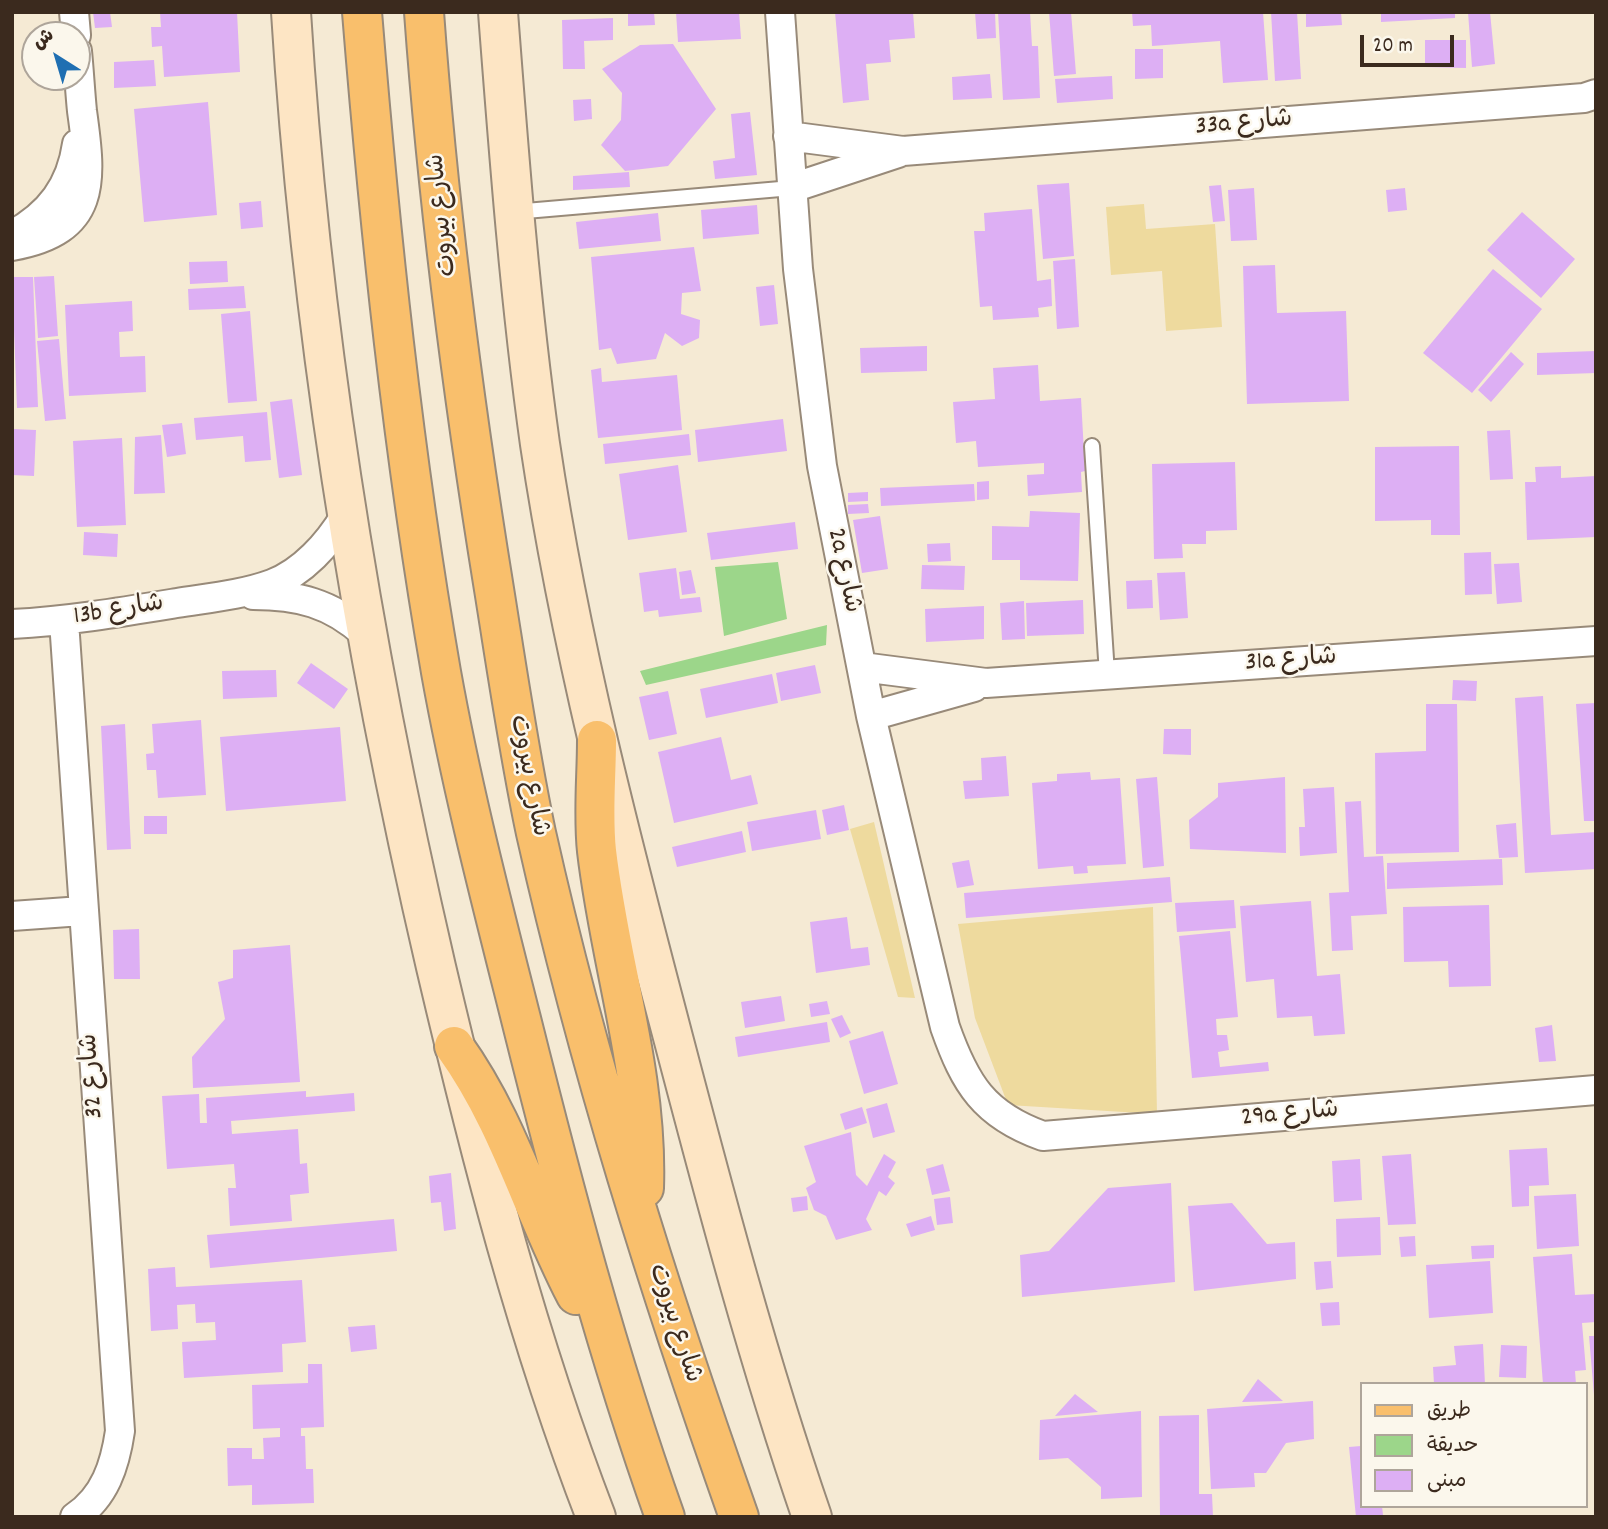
<!DOCTYPE html>
<meta charset="utf-8">
<style>
body{margin:0}
#map{position:relative;width:1608px;height:1529px;overflow:hidden;background:#f5ead4;font-family:Dekko,"Playpen Sans Arabic",sans-serif}
canvas{display:block}
.frame{position:absolute;inset:0;border:14px solid #3b2a1e;pointer-events:none}
.legend{position:absolute;left:1360px;top:1382px;width:228px;height:126px;box-sizing:border-box;background:#fbf7ec;border:2px solid #aea59a;margin:0;padding:9px 12px;list-style:none;font-size:21px;color:#3b2a1e}
.legend li{display:flex;align-items:center;gap:14px;height:35px}
.legend b{width:35px;border:2px solid #aea59a}
.north{position:absolute;left:21px;top:21px;width:70px;height:70px;box-sizing:border-box;background:#fbf7ec;border:2px solid #aea59a;border-radius:50%;rotate:323deg;font-size:19px;font-weight:700;line-height:28px;text-align:center;color:#3b2a1e}
.north::after{content:'';display:block;margin:auto;width:24px;height:32px;background:#1f6fb2;clip-path:polygon(50% 0,100% 100%,50% 72%,0 100%)}
.scale{position:absolute;left:1360px;top:35px;width:94px;height:32px;box-sizing:border-box;border:4px solid #3b2a1e;border-top:0;padding-left:9px;font-size:21px;line-height:24px;white-space:nowrap;color:#3b2a1e;-webkit-text-stroke:5px #fbf7ec;paint-order:stroke}
</style>
<div id="map">
<canvas width="1608" height="1529"></canvas>
<div class="frame"></div>
<ul class="legend">
<li><b style="height:9px;background:#f9bf6c"></b>طريق</li>
<li><b style="height:19px;background:#9cd68a"></b>حديقة</li>
<li><b style="height:19px;background:#ddaff4"></b>مبنى</li>
</ul>
<div class="north">ش</div>
<div class="scale">20 m</div>
</div>
<script>
const c = document.querySelector('canvas').getContext('2d');
c.lineJoin = 'round';
function paint(path, color) { c.fillStyle = color; c.fill(path, 'evenodd'); }
function trace(path, color, width, dash) { c.strokeStyle = color; c.lineWidth = width; c.lineCap = dash ? 'butt' : 'round'; c.setLineDash(dash || []); c.stroke(path); }
function label(font, color, halo, rows, align = 'center') {
  c.font = font + ' Dekko,"Playpen Sans Arabic",sans-serif'; c.lineWidth = 5; c.setLineDash([]); c.textBaseline = 'middle'; c.strokeStyle = halo; c.fillStyle = color; for (const [text, x, y, turn = 0] of rows) {
    c.save(); c.translate(x, y); c.rotate((+turn || 0) * Math.PI / 180); c.textAlign = isNaN(turn) ? turn : align; if (halo) c.strokeText(text, 0, 0); c.fillText(text, 0, 0); c.restore();
  }
}
const green = new Path2D(`
 M778,562L787,619L724,636L715,567Z
 M827,625L826,645L646,685L640,671Z`);
const sand = new Path2D(`
 M1144,204L1146,229L1215,224L1222,327L1166,331L1162,271L1111,275L1106,207Z
 M874,822L915,998L898,997L850,829Z
 M1153,907L1157,1114L1008,1105L975,1018L958,924Z`);
const building = new Path2D(`
 M93,12H110L112,27L95,28Z
 M160,12H237L240,72L164,77L162,46L152,47L151,27H161Z
 M628,12H654L655,25L628,26Z
 M676,12H739L741,39L678,42Z
 M835,12H913L915,38L889,40L891,62L866,64L869,100L843,103Z
 M975,12H995L996,38L977,39Z
 M998,12H1030L1032,46H1038L1040,98L1003,100Z
 M1049,12H1071L1076,74L1054,76Z
 M1132,12H1263L1268,80L1223,83L1220,41L1152,46L1151,25L1133,26Z
 M1271,12H1297L1301,79L1275,81Z
 M1306,12H1341L1342,25L1306,27Z
 M1381,12H1455V18L1381,22Z
 M1468,12H1490L1495,64L1472,67Z
 M613,18V40L584,41L585,69H563L562,20Z
 M1425,40H1466V68L1425,67Z
 M673,44L716,109L668,166L625,171L601,145L621,120L622,93L602,69L640,45Z
 M1135,49H1163V78L1135,79Z
 M154,60L156,86L114,88V62Z
 M990,74L992,98L953,100L952,77Z
 M1112,76L1113,99L1057,103L1055,79Z
 M591,99L592,119L574,121L573,100Z
 M208,102L217,215L144,222L134,109Z
 M750,112L757,175L715,179L713,161L735,158L731,114Z
 M629,172L630,187L573,190V176Z
 M1069,183L1074,256L1043,259L1037,185Z
 M1221,185L1225,221L1213,222L1209,186Z
 M1254,188L1257,240L1231,241L1228,190Z
 M1405,188L1407,210L1388,212L1386,190Z
 M261,201L263,227L241,229L239,203Z
 M757,205L759,234L703,239L701,210Z
 M1032,209L1037,281L1051,279L1052,306L1038,308L1039,317L993,320L992,306L980,307L974,231H985L984,213Z
 M1522,212L1575,259L1541,298L1487,250Z
 M658,213L661,241L579,249L576,222Z
 M694,247L701,291L682,293L681,314L700,320L699,338L682,346L665,333L656,359L617,364L611,348L599,350L591,257Z
 M1075,259L1079,327L1057,329L1053,261Z
 M227,261L228,282L190,284L189,262Z
 M1275,265L1277,313L1346,311L1349,401L1247,404L1243,266Z
 M1493,269L1542,309L1472,393L1423,353Z
 M54,276L58,336L38,338L34,277Z
 M12,277H33L38,407L17,408Z
 M774,285L778,324L760,326L756,287Z
 M244,286L246,308L189,310L188,289Z
 M132,301L133,331L119,332L120,357L145,356L146,392L69,396L65,305Z
 M250,311L257,401L228,403L221,314Z
 M59,339L66,419L45,421L37,341Z
 M927,346V371L861,373L860,348Z
 M1596,351V373L1537,375V353Z
 M1511,352L1524,364L1491,402L1478,390Z
 M1038,365L1040,401L1081,398L1085,471L1081,472L1082,492L1028,496L1027,475L1044,474V463L978,467L976,441L956,443L953,402L995,399L993,368Z
 M601,368L602,382L677,375L682,430L598,438L591,370Z
 M292,399L302,475L279,478L270,402Z
 M267,412L271,460L245,462L243,436L196,440L194,418Z
 M783,419L787,451L698,462L695,430Z
 M182,423L186,454L167,457L162,425Z
 M12,429L36,430L34,476L12,475Z
 M1510,430L1513,479L1490,480L1487,431Z
 M689,434L691,455L605,464L603,444Z
 M161,435L165,493L134,494L135,437Z
 M122,438L126,525L77,527L73,441Z
 M1459,446L1460,535H1431V520L1375,521V447Z
 M1235,462L1237,530L1206,531V544H1182L1183,558L1154,559L1152,464Z
 M678,465L687,532L628,540L619,474Z
 M1561,466V478L1596,476V537L1527,540L1525,482H1536L1535,467Z
 M989,481V499L977,500V482Z
 M974,484L975,501L881,506L880,488Z
 M868,492V501L848,502V493Z
 M868,504L869,513L848,514V505Z
 M1030,511L1080,513L1078,581L1020,580V560H992V526L1029,527Z
 M880,516L888,569L862,573L853,520Z
 M795,522L798,549L711,560L707,533Z
 M84,532L118,534L117,557L83,555Z
 M950,543L951,561L928,562L927,544Z
 M1491,552L1492,594L1465,595L1464,553Z
 M1519,563L1522,602L1497,604L1494,564Z
 M922,565L965,566L964,590L921,589Z
 M676,568L680,599L700,597L702,612L659,617L658,610L644,612L639,573Z
 M691,570L696,593L682,595L679,572Z
 M1185,572L1188,618L1160,620L1157,573Z
 M1152,580L1153,608L1127,609L1126,581Z
 M1083,600L1084,634L1027,636L1026,603Z
 M1024,601L1025,639L1002,640L1000,603Z
 M984,606V639L926,642L925,609Z
 M311,663L348,689L334,709L297,683Z
 M815,665L821,693L781,701L776,673Z
 M276,670L277,697L223,699L222,671Z
 M772,674L778,703L706,718L700,689Z
 M1453,680L1477,681L1476,701L1452,700Z
 M668,691L677,734L649,740L639,697Z
 M1543,696L1551,835L1596,832V869L1525,873L1515,698Z
 M1596,703V821H1584L1576,704Z
 M1426,704H1457L1459,852L1376,854L1375,753L1426,751Z
 M201,720L206,795L158,798L156,770H147L146,754L154,753L152,724Z
 M125,724L131,849L107,850L101,726Z
 M340,727L346,801L226,811L220,737Z
 M1164,729H1191V755L1163,754Z
 M721,737L731,780L751,775L758,804L674,823L658,752Z
 M1006,756L1009,796L965,799L963,781L982,780L981,758Z
 M1090,772L1091,780L1120,778L1126,864L1087,866L1088,873L1074,874L1073,866L1038,869L1032,783L1057,781V774Z
 M1157,777L1164,866L1143,868L1136,779Z
 M1285,777L1286,853L1190,849L1189,820L1218,797V783Z
 M1334,787L1337,853L1300,856L1299,827H1305L1303,789Z
 M1361,801L1364,857L1383,856L1387,914L1351,916L1353,950L1332,951L1329,893L1349,892L1345,802Z
 M844,805L849,830L827,835L822,810Z
 M816,810L821,839L752,851L747,822Z
 M144,816H167V834H144Z
 M1516,823L1518,857L1499,858L1496,825Z
 M742,831L746,852L677,867L672,847Z
 M1502,859L1503,885L1387,889V863Z
 M969,860L974,885L957,888L952,863Z
 M1170,877L1172,902L966,918L964,893Z
 M1234,900L1236,928L1177,932L1175,903Z
 M1311,901L1317,976L1340,974L1345,1034L1314,1036L1312,1016L1277,1018L1274,979L1246,982L1240,906Z
 M1489,905L1491,986L1449,987L1448,961L1404,962L1403,907Z
 M847,917L851,949L868,947L870,965L816,973L810,922Z
 M139,929L140,979H114L113,930Z
 M1230,931L1238,1017L1216,1019L1217,1035H1227L1229,1050L1218,1052L1220,1067L1268,1062L1269,1071L1192,1078L1179,936Z
 M290,945L300,1082L193,1088L192,1057L225,1019L218,982L233,978V950Z
 M781,996L785,1021L745,1028L741,1002Z
 M827,1001L830,1014L811,1017L809,1004Z
 M842,1015L851,1033L840,1038L831,1019Z
 M827,1022L830,1042L738,1057L735,1037Z
 M1552,1025L1556,1061L1539,1062L1535,1028Z
 M883,1031L898,1084L864,1094L849,1041Z
 M306,1091V1097L354,1093L355,1111L231,1121L232,1134L298,1129L300,1164L307,1163L309,1193L290,1195L292,1221L230,1226L228,1188H236L234,1164L167,1169L162,1096L199,1094L200,1123H207L206,1098Z
 M887,1103L895,1132L873,1138L866,1109Z
 M862,1107L867,1123L845,1130L840,1114Z
 M851,1132L856,1175L867,1186L884,1154L896,1162L888,1177L895,1183L886,1196L879,1191L866,1219L872,1230L836,1240L826,1216L814,1210L806,1188L816,1182L804,1146Z
 M1547,1148L1549,1185L1529,1186V1206L1512,1207L1509,1150Z
 M1411,1154L1416,1224L1388,1225L1382,1156Z
 M1360,1159L1362,1200L1334,1202L1332,1161Z
 M943,1164L950,1191L932,1195L926,1169Z
 M451,1173L456,1229L444,1231L441,1202L431,1203L429,1176Z
 M1171,1183L1175,1282L1022,1297L1020,1255L1049,1251L1108,1188Z
 M1576,1194L1579,1246L1537,1249L1534,1196Z
 M807,1196L808,1210L793,1212L791,1198Z
 M950,1197L953,1223L937,1225L934,1199Z
 M1232,1203L1267,1244L1295,1242L1296,1279L1194,1291L1188,1206Z
 M931,1216L935,1230L911,1237L906,1224Z
 M1380,1217L1381,1255L1337,1257L1336,1219Z
 M394,1219L397,1251L210,1268L207,1235Z
 M1415,1236L1416,1256L1401,1257L1399,1237Z
 M1494,1245V1258L1472,1259L1471,1246Z
 M1572,1254L1575,1295L1596,1294V1322L1582,1323L1586,1370L1575,1371L1576,1384H1543L1533,1257Z
 M1331,1261L1333,1288L1316,1290L1314,1262Z
 M1490,1261L1493,1313L1429,1318L1426,1265Z
 M175,1267L176,1287L302,1280L306,1342L282,1344L283,1372L184,1378L182,1342L216,1340L215,1322L196,1323L195,1304L177,1305L178,1329L151,1331L148,1269Z
 M1339,1302L1340,1325L1322,1326L1320,1303Z
 M375,1325L377,1349L351,1352L348,1327Z
 M1589,1336H1596V1395H1594Z
 M1483,1344L1485,1384H1434L1433,1367L1456,1365L1454,1346Z
 M1501,1345L1527,1346L1526,1378L1499,1377Z
 M308,1364H322L324,1427L301,1428V1436H305L306,1469H313L314,1503L252,1505V1485L228,1486L227,1448H252V1459H264L263,1438L280,1437V1428L253,1429L252,1385L308,1383Z
 M1258,1379L1283,1401L1242,1402Z
 M1075,1394L1098,1412L1055,1416Z
 M1313,1401L1314,1439L1286,1443L1266,1473H1254L1255,1487L1211,1489L1207,1409Z
 M1141,1411L1142,1497L1101,1499V1487L1068,1458L1039,1460L1040,1420Z
 M1199,1415V1494H1212L1213,1517H1160L1159,1416Z
 M1361,1446V1506H1382L1383,1515L1356,1517L1349,1447Z`);
const lane = new Path2D(`
 M514,212L792,188
 M1092,446L1107,674`);
const street = new Path2D(`
 M74,12L76,35
 M780,12L798,269L822,466L871,716L945,1027C965,1084 984,1115 1043,1136L1596,1090
 M788,136L903,151L1584,98L1596,94
 M792,188L898,153
 M12,235C50,214 71,186 77,144
 M12,246C97,231 92,182 82,111C80,91 79,71 77,51
 M253,595C298,595 331,603 365,634
 M64,621L120,1431C115,1465 105,1497 75,1517
 M12,624C68,621 122,612 177,603C208,598 242,595 272,584C303,572 328,544 345,516
 M862,667L986,683L1596,641
 M871,716L974,687
 M12,916L82,911`);
const secondary = new Path2D(`
 M291,12C311,335 363,653 436,967C480,1154 527,1338 596,1517
 M498,12C509,156 520,301 540,444C570,646 622,844 674,1041C716,1201 758,1360 812,1517`);
const primary = new Path2D(`
 M362,12C380,234 403,453 441,672C462,789 492,904 521,1019C563,1187 607,1354 665,1517
 M424,12C438,205 463,398 494,589C507,670 519,753 536,833C588,1065 660,1293 739,1517
 M597,740C597,777 593,814 597,851C610,964 648,1073 644,1188
 M454,1046C510,1124 532,1211 576,1295`);
const streetNames = [
 ["33a شارع",1244,125,-5],
 ["شارع بيروت",444,215,-96],
 ["2a شارع",842,571,78],
 ["13b شارع",119,612,-9],
 ["31a شارع",1291,662,-4],
 ["شارع بيروت",527,776,79],
 ["شارع 32",94,1076,-94],
 ["29a شارع",1290,1116,-5],
 ["شارع بيروت",673,1324,72]
];
paint(green, '#9cd68a');
paint(sand, '#eeda9e');
paint(building, '#ddaff4');
trace(lane, '#988a79', 18);
trace(street, '#988a79', 32);
trace(secondary, '#988a79', 42);
trace(primary, '#988a79', 42);
trace(lane, '#fff', 14);
trace(street, '#fff', 28);
trace(secondary, '#fde5c4', 38);
trace(primary, '#f9bf6c', 38);
label('26px', '#3b2a1e', '#fbf7ec', streetNames);
</script>
